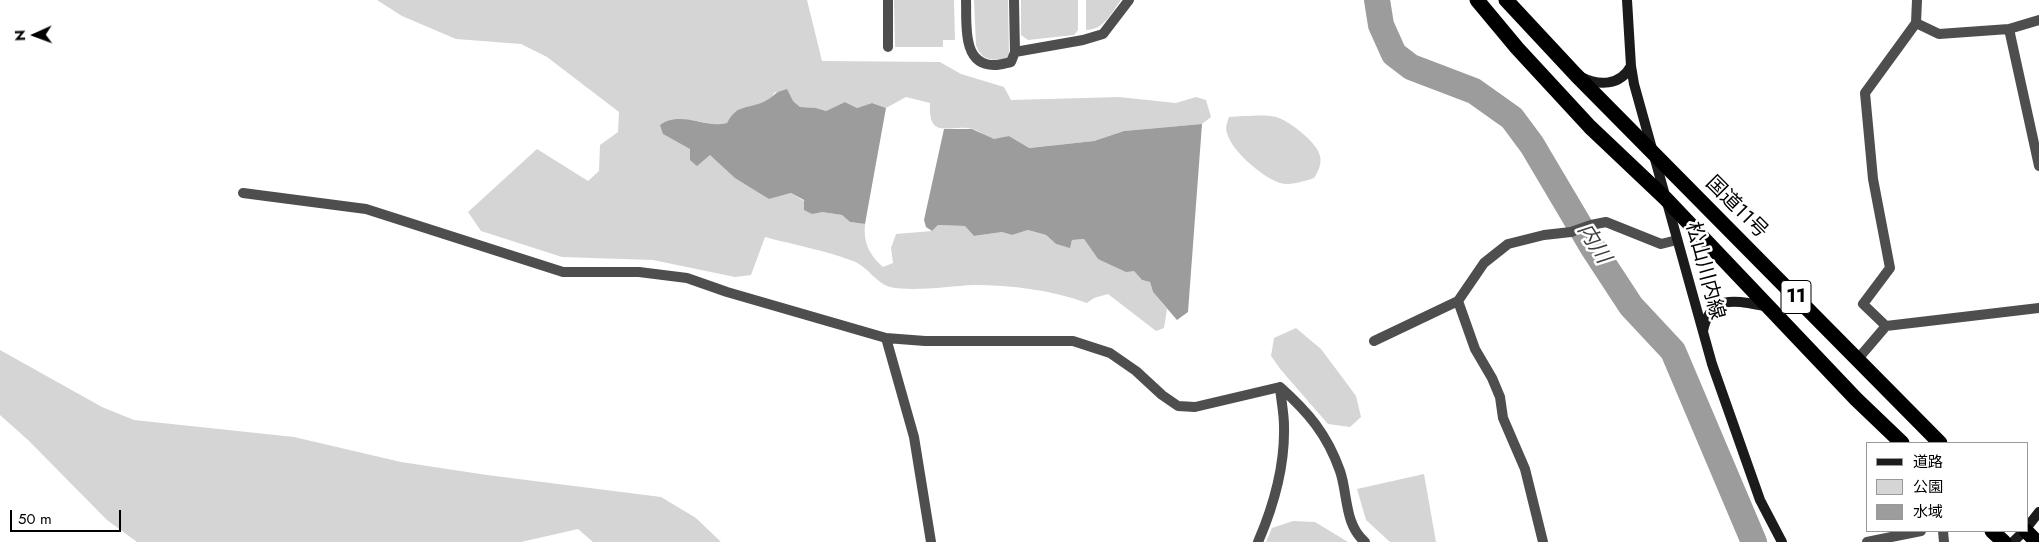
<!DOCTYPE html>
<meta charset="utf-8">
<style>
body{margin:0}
#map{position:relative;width:2039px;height:542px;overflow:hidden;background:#fff;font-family:Jost,"Noto Sans JP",sans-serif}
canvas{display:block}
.legend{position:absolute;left:1866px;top:442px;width:162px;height:90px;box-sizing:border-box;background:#fff;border:1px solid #999;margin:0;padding:6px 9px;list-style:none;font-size:15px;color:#000}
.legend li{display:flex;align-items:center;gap:10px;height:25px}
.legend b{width:25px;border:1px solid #999}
.north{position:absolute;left:10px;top:10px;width:50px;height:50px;-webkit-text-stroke:4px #fff;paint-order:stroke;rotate:268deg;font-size:14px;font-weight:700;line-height:20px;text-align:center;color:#000}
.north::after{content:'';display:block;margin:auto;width:18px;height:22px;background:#000;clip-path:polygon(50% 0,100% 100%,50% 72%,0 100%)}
.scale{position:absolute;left:10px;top:510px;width:111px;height:22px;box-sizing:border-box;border:2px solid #000;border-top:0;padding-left:6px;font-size:15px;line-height:18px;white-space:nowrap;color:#000;-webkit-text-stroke:4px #fff;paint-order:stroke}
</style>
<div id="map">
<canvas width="2039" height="542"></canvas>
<ul class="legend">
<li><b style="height:6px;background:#1b1b1b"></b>道路</li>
<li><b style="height:14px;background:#d5d5d5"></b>公園</li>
<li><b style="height:14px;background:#9c9c9c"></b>水域</li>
</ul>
<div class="north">N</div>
<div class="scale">50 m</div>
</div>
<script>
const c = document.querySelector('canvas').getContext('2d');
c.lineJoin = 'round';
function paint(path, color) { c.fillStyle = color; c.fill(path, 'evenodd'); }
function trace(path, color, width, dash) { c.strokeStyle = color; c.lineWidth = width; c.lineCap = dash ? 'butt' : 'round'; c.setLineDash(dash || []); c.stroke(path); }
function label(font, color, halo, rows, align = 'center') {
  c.font = font + ' Jost,"Noto Sans JP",sans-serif'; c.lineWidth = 5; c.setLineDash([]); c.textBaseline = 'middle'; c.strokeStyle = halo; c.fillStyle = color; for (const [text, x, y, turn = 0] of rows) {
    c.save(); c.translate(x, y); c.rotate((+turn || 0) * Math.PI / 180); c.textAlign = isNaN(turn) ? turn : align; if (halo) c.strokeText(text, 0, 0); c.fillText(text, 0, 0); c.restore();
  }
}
const green = new Path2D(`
 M377,0H807L822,61L940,62L961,74L1004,87L1011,100L1119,97L1176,103L1196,97L1206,100L1211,117L1202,124L1124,131L1094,141L1028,148L1009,136C1005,137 998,140 994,139C987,138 980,131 973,129C950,123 928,142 930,103L906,97L886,108L872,103L857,108L845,102L826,111L816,108L800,107L793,101L775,92C773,95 770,99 767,101C751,110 737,102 727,123L717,125L691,120L663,134L691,149L710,155L769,199L791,193L822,212L842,215L850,222L865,224C863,242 869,255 883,267L893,263L891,248L896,234L932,231L938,225L965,226L974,236L1002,232L1012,235L1028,230L1046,235L1056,244L1070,247L1072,240L1084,239L1098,259L1134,271L1142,280L1150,282L1153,292L1167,309L1164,328L1156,331L1108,294L1094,298L1087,303C1052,290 1011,285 974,285C950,286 913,292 890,287C876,283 867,266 853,261C825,250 794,245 765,237L751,275L735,277L653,260L562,257L481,231L468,212L537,149L588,181L599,171L600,145L618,132L619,112L547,57L521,44L456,39L402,16Z
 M894,0H954L955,40H943V47H895Z
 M974,0H1008L1009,58C994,61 982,62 976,45Z
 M1021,0H1078V30L1074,35L1028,40L1021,35Z
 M1086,0H1121C1111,13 1104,30 1086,30Z
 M1244,116C1255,116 1269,114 1279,118C1290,122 1318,143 1320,156C1322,164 1318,172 1314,178C1304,181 1291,186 1280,183C1262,177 1227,148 1226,128C1226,125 1228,120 1229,117Z
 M1296,328L1321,349L1342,377L1356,396L1361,417L1350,427L1328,424L1281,370L1271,356L1274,338Z
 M0,350L102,407L134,420L294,437L401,462L487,475L661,497L696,518L721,542H593L578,529L521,542H137L107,520L28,440L0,415Z
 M1424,474L1436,542H1390L1366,520L1357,489Z
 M1293,521L1315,522L1348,542H1266L1272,528Z`);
const water = new Path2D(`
 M787,89L793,101L800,107L816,108L826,111L845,102L857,108L872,103L886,108L865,224L850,222L842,215L822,212L812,214L804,210V200L791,193L769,199L735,178L710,155L697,166L690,160V149L663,134L660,125C682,110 704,129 727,123C737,102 751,110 767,100C777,94 773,93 787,89Z
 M1202,124L1188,312L1177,320L1153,292L1150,282L1142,280L1134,271L1126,272L1098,259L1084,239L1072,240L1070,248L1056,244L1046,235L1028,230L1012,235L1002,232L974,236L965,226L938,225L932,231L926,227L924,220L944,129H972L994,139L1009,136L1029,148L1094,141L1124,131Z`);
const river = new Path2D(`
 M1377,0L1381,25L1394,54L1411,67L1474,91L1512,118L1532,145L1593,248L1631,306L1673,351L1754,542`);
const street = new Path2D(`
 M888,0V47
 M966,0C967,22 961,66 995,65C1000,65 1006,63 1011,62L1015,52
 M1014,0L1015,52L1083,40L1103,34L1129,0
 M1916,23L1939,34L2009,29L2039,20
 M2009,29L2039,166
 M243,193L366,209L563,272H639L687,278L727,292L886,338L925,341H1073L1110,353L1136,371L1162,395L1178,406L1195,407L1280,387
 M1458,301L1475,349L1492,378L1500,397L1503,418L1525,469L1543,542
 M1886,326L1863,304L1890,268L1873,179L1865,93L1916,23L1917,0
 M886,338L914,437L931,542
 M1374,341L1458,301L1484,263L1508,244L1544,235L1571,232L1591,225L1606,222L1661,244L1677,240
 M1857,360L1886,326L2039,308
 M1280,387C1308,412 1327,434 1340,471C1348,494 1344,524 1365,542
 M1943,531L1944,542
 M1258,542C1274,505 1285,466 1284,426C1284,413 1281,400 1280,387
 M1867,542L1921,531`);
const secondary = new Path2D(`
 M1627,0L1631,66L1634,84L1712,364L1760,500L1782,542
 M1581,77C1599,86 1620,86 1631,66
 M1703,331C1711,291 1740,302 1769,307
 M2028,526L2039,512
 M2013,542L2024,531`);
const highway = new Path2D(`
 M1477,0L1517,48L1590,127L1666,199L1856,399L1902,443
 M1506,0L1576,75L1940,443
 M1992,531L2004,542
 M2026,531L2037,542`);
const shields = [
 [1796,297,30]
];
const shieldNames = [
 ["11",1796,297]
];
const streetNames = [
 ["国道11号",1736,208,45],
 ["松山川内線",1704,271,75]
];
const waterNames = [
 ["内川",1593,244,58]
];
paint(green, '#d5d5d5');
paint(water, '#9c9c9c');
trace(river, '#9c9c9c', 26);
trace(street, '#4e4e4e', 10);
trace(secondary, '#1b1b1b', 10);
trace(highway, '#000', 15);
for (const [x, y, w] of shields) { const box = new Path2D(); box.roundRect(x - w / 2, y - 16.5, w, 33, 4); c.fillStyle = '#fff'; c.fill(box); trace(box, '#000', 1); }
label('bold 19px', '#000', null, shieldNames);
label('20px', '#000', '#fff', streetNames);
label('italic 21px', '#3d3d3d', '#fff', waterNames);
</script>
